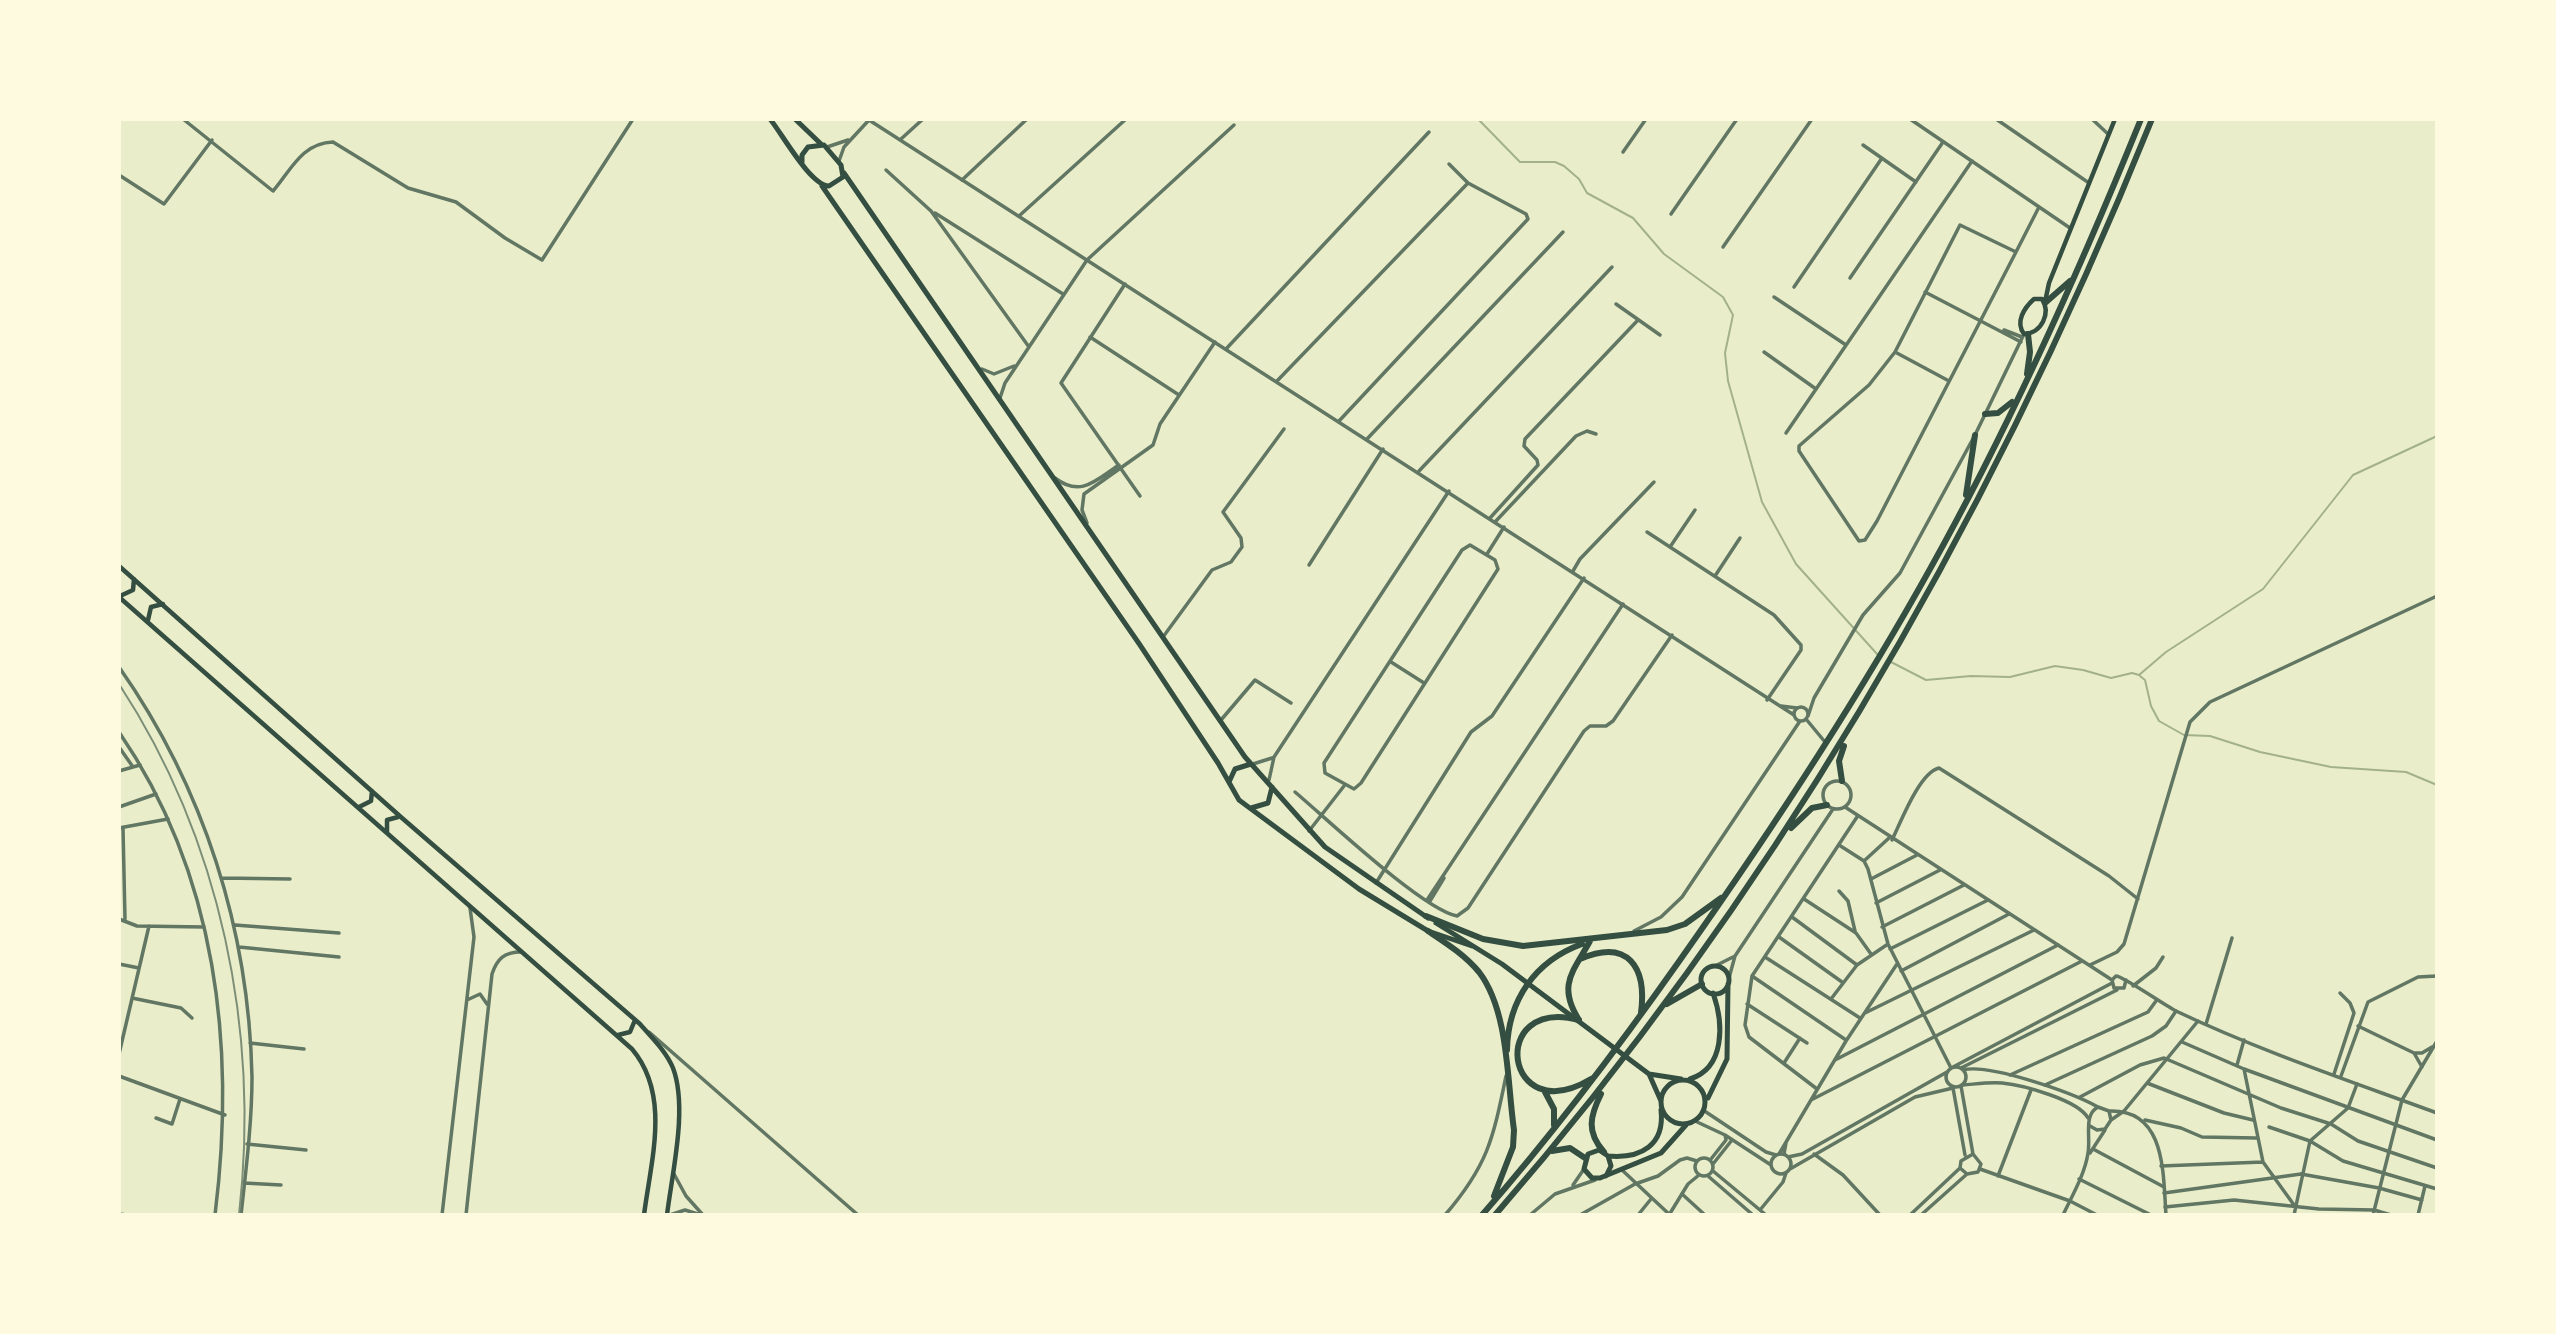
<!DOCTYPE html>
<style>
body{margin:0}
#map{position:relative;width:2556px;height:1334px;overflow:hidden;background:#e9edc9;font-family:"Exo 2",sans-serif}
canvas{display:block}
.frame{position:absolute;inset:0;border:121px solid #fefae0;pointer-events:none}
</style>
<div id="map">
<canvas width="2556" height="1334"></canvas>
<div class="frame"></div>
</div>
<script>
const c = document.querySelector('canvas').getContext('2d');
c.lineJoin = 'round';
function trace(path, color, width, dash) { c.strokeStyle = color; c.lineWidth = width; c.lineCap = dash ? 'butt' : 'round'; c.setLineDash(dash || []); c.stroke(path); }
const stream = new Path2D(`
 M1478,119L1520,162H1555L1564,166L1579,179L1587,193L1633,218L1664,254L1723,297L1733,315L1725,353L1728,381L1762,502L1796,564L1877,654
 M1891,662L1926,680L1971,676L2010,677L2055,666L2083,670L2111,678L2132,673L2139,675L2166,652L2263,589L2353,475L2437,436
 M2140,676L2145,680L2151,706L2159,721L2184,735L2210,736L2260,752L2331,767L2406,772L2437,785`);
const minor = new Path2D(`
 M183,119L273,191C291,170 302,143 333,142L408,188L456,202L505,238L542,260L633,119
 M1996,119L2089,183
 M2092,119L2108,134
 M901,139L923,119
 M1863,145L1916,182
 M1623,152L1646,119
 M886,170L931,211L1029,347
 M119,175L164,204L212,140
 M962,180L1027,119
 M935,213L1063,294
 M1671,214L1737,119
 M1019,216L1126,119
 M1960,225L2016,252L1877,521L1865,540L1859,541L1799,451V446L1869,385L1895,352Z
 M1723,247L1812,119
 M2016,252L2039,207
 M1850,278L1943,142
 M1125,284L1061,383L1140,496
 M1794,287L1882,158
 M1925,292L2021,342
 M1774,297L1846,345
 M1616,304L1660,335
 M2004,330L2022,337
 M1090,337L1179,395
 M1226,349L1429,132
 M1764,352L1816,389
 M1895,352L1949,381
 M982,369L994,374L1014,366
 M1277,381L1468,183
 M1000,398L1005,383L1087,260L1234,125
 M1339,421L1528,219L1526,214L1468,183L1449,164
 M1786,433L1972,161
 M1367,439L1563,232
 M1419,471L1612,267
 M1055,478C1081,498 1096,480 1119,465
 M1490,518L1538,465L1537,460L1524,446L1525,439L1638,320
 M1495,522L1576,436L1587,431L1596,434
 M1087,523L1082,510L1084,494L1153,445L1160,424L1215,342
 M1647,532L1774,615L1801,645V650L1767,700
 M1470,545L1495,560L1498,569L1361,783L1354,789L1325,773L1324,763L1462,550Z
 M1670,547L1695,510
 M1487,554L1504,527
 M1309,565L1383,449
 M1573,571L1580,559L1654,482
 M1715,576L1740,538
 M1163,637L1212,570L1231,562L1242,547L1241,538L1223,512L1284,429
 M1391,662L1424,683
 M119,667C204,788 249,930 252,1077C252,1122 246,1170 241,1215
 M1221,720L1255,680L1291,703
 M119,747L133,767
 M119,771L140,765
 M1295,792C1327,819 1422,909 1457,916L1468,908L1584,731L1590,726H1606L1613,721L1672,635
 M119,807L156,794
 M119,828L168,819
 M123,828L125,919
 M1309,831L1344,786
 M1892,840C1901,822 1919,773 1939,768L2109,876L2138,899
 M1839,845L1864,861L1868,869L1888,944L1951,1068
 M1864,861L1889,838
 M222,878L290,879
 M1871,879L1917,855
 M1376,883L1471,732L1492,716L1584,578
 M1839,891L1848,901L1855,931
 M1804,899L1856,933L1871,954
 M1427,900L1623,604
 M1430,901L1444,878
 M1876,903L1940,870
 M1792,917L1857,965
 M119,919L137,926L204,927
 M235,925L339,933
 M1882,927L1964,885
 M1779,937L1842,982
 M239,947L339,957
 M1890,949L1988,900
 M1765,957L1860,1018
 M119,964L139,968
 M2090,965L2117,952L2124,944L2190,722L2210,702L2437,596
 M1901,971L2009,914
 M1752,976L1846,1040
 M2133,986L2156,968L2163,957
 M132,998L181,1008L192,1018
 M1831,999L1857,965L1888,944
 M1747,1004L1807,1043
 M1865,1013L2034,930
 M2206,1024L2232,938
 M2358,1026L2414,1053L2422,1067
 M2182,1042L2244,1069L2437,1140
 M250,1043L304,1049
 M2414,1053H2422L2432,1047
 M119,1054L149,926
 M1835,1060L2058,945
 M1784,1063L1800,1038
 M2237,1065L2244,1040
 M2244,1069L2263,1162L2294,1205
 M2334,1074L2354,1013L2350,1003L2340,993
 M2010,1075L2148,1012L2156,1001
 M119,1076L225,1115
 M2341,1076L2368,1002L2418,977L2437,976
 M2147,1083L2224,1113L2253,1120
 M2045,1085L2152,1036L2166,1026L2176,1011
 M1817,1089L1749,1037L1745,1025L1752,976L1857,817
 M2080,1097L2140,1065L2164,1058L2281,1108L2331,1124L2358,1141L2437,1168
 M1811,1100L2082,961
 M2124,1111L2198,1021
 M156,1118L172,1124L180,1099
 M2145,1120L2181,1128L2202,1137L2256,1138
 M2269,1127L2310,1141L2343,1161L2437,1189
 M247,1144L306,1150
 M2093,1149L2164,1187
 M1779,1154L1846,1041L1897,964
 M1784,1154L1786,1143
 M2161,1166L2263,1162
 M1622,1170L1670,1215
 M2079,1179L2151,1215
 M244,1183L281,1185
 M2164,1193L2301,1174L2379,1188L2422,1200
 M1682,1194L1705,1215
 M2070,1201L2097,1215
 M2165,1207L2234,1200L2319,1209L2374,1210L2391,1215
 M119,1214L127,1215
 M1580,1215L1635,1184L1658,1176L1680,1160L1687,1158L1697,1161
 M1638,1215L1651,1199
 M2294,1215L2310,1141L2348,1108L2357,1084
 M2373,1215L2402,1100L2437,1041
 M2418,1215L2425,1186`);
const tertiary = new Path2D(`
 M1910,119L2070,228
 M827,147L848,140
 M839,161L844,147L869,120L1794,715
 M1781,706L1797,708
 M1794 714a7 7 0 1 1 14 0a7 7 0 1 1-14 0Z
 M1808,716L1814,698L1863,615L1900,573L1975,435L2024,334
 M1806,719L1825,742
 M119,732C217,875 236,1047 215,1215
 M1253,764L1272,758
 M1269,780L1274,757L1449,491
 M1823 795a14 14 0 1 1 28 0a14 14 0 1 1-28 0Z
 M1845,807L2112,980
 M1634,931L1661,917L1682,897L1800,721
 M1715,966L1733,957
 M1729,978L1735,956L1833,809
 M2126,980L2124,988H2114L2112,980L2116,976C2123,976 2164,1005 2176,1011C2260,1051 2350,1081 2437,1113
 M467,1000L480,994L487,1004
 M649,1032L858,1215
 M1946 1077a10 10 0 1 1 20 0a10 10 0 1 1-20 0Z
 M1953,1067L2112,983
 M1961,1068L2117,990
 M1963,1070C1989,1063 2073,1093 2098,1107
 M1963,1085C1976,1084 1989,1082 2002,1083C2023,1085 2078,1100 2088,1118
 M1961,1086L1973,1154L1981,1164L1978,1172L1967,1174L1960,1168L1961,1161L1973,1154
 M1953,1088L1965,1155
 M1703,1110L1766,1152L1776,1155
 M2109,1111C2166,1109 2163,1173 2166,1215
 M2111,1120L2124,1111
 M1695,1121L1725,1135L1771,1165
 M2090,1153L2105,1130
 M1814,1154L1843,1175L1880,1215
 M1771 1164a10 10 0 1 1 20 0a10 10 0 1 1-20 0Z
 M1788,1157L1802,1154L1947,1072
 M1695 1167a9 9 0 1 1 18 0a9 9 0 1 1-18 0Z
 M1711,1159L1726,1140L1725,1135
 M1713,1164L1732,1140
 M1790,1169L1915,1097L1953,1088
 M1980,1169L2070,1201
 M1713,1171L1766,1215
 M674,1174L686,1196L703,1215
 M1708,1176L1753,1215
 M1998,1176L2031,1090
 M1573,1185L1584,1169
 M1760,1210L1783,1182L1786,1173
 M442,1215L474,937L470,908
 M466,1215L492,974C497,959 504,952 521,952
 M670,1215L685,1210L701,1215
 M1445,1215C1488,1165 1493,1139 1506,1076
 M1530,1215L1555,1194L1595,1180
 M1669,1215L1688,1184L1699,1175
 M1910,1215L1960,1168
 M1921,1215L1967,1174
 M2063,1215C2072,1196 2085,1174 2088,1153C2091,1137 2083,1115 2098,1107L2109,1111L2111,1120L2105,1129L2097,1130L2090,1126`);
const secondary = new Path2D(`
 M2034,299H2042C2051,313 2042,333 2024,334C2015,322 2024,308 2034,299Z
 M2045,302L2049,283L2115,119
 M119,566L402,818L640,1024C652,1038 666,1051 673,1068C688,1108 672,1173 667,1215
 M120,596L133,590L134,579
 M119,597L632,1049C671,1095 651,1160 644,1215
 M148,620L151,607L163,604
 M359,807L371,801L372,791
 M387,833V820L398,817
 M618,1035L630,1032L635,1020`);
const primary = new Path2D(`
 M770,119C783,135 810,185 829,186L843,177L841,165L824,145L808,147L802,155V162
 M795,119L821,144
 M844,173L1245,757L1325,847L1428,918
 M822,186L1140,645L1218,763L1239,800L1359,889L1428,931L1472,946
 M1229,782L1235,769L1251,764
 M1251,808L1268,803L1272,787
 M1436,923L1502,964L1649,1074L1661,1101
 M1701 980a14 14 0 1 1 28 0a14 14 0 1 1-28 0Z
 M1649,1074L1681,1079
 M1690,1079C1725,1068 1724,1024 1713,993
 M1661 1102a22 22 0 1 1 44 0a22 22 0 1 1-44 0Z
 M1708,1098L1727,1059L1728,984
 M1608,1156C1641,1159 1665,1145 1661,1110
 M1606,1176L1611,1166L1608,1156L1599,1150L1588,1154L1584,1169L1592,1178H1600L1661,1153L1686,1125`);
const motorway = new Path2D(`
 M2045,303L2070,281
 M2027,374L2030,352L2028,334
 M1985,414L1998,413L2012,402
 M1966,495L1975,435
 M1842,781L1839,761L1844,746
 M1791,828L1812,808L1827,805
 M1426,916L1483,939L1523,946L1667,930L1685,924L1721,898
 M1428,931C1446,943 1465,955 1479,972C1509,1011 1507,1082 1514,1130L1513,1147L1494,1196
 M1580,959C1628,938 1647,967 1641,1013
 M1667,1004L1702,984
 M1579,1020C1487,996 1504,1131 1591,1079
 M1579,1020C1557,985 1573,972 1590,941
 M1507,1050C1508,1000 1535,961 1582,944
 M1545,1092L1554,1109V1125
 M1601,1094C1590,1116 1586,1132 1604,1152
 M1552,1151L1570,1148L1585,1158
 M1482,1215C1553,1134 1618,1048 1680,960C1769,834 1855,704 1930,569C2011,424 2079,272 2141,119
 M1495,1215C1778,890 1991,518 2152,119`);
const rail = new Path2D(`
 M119,684C221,840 260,1030 239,1215`);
trace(stream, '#a3b18a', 2);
trace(minor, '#617663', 3.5);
trace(tertiary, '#617663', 3.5);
trace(secondary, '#344e41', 4.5);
trace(primary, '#344e41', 5);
trace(motorway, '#344e41', 6);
trace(rail, '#7c8e77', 2);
</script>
